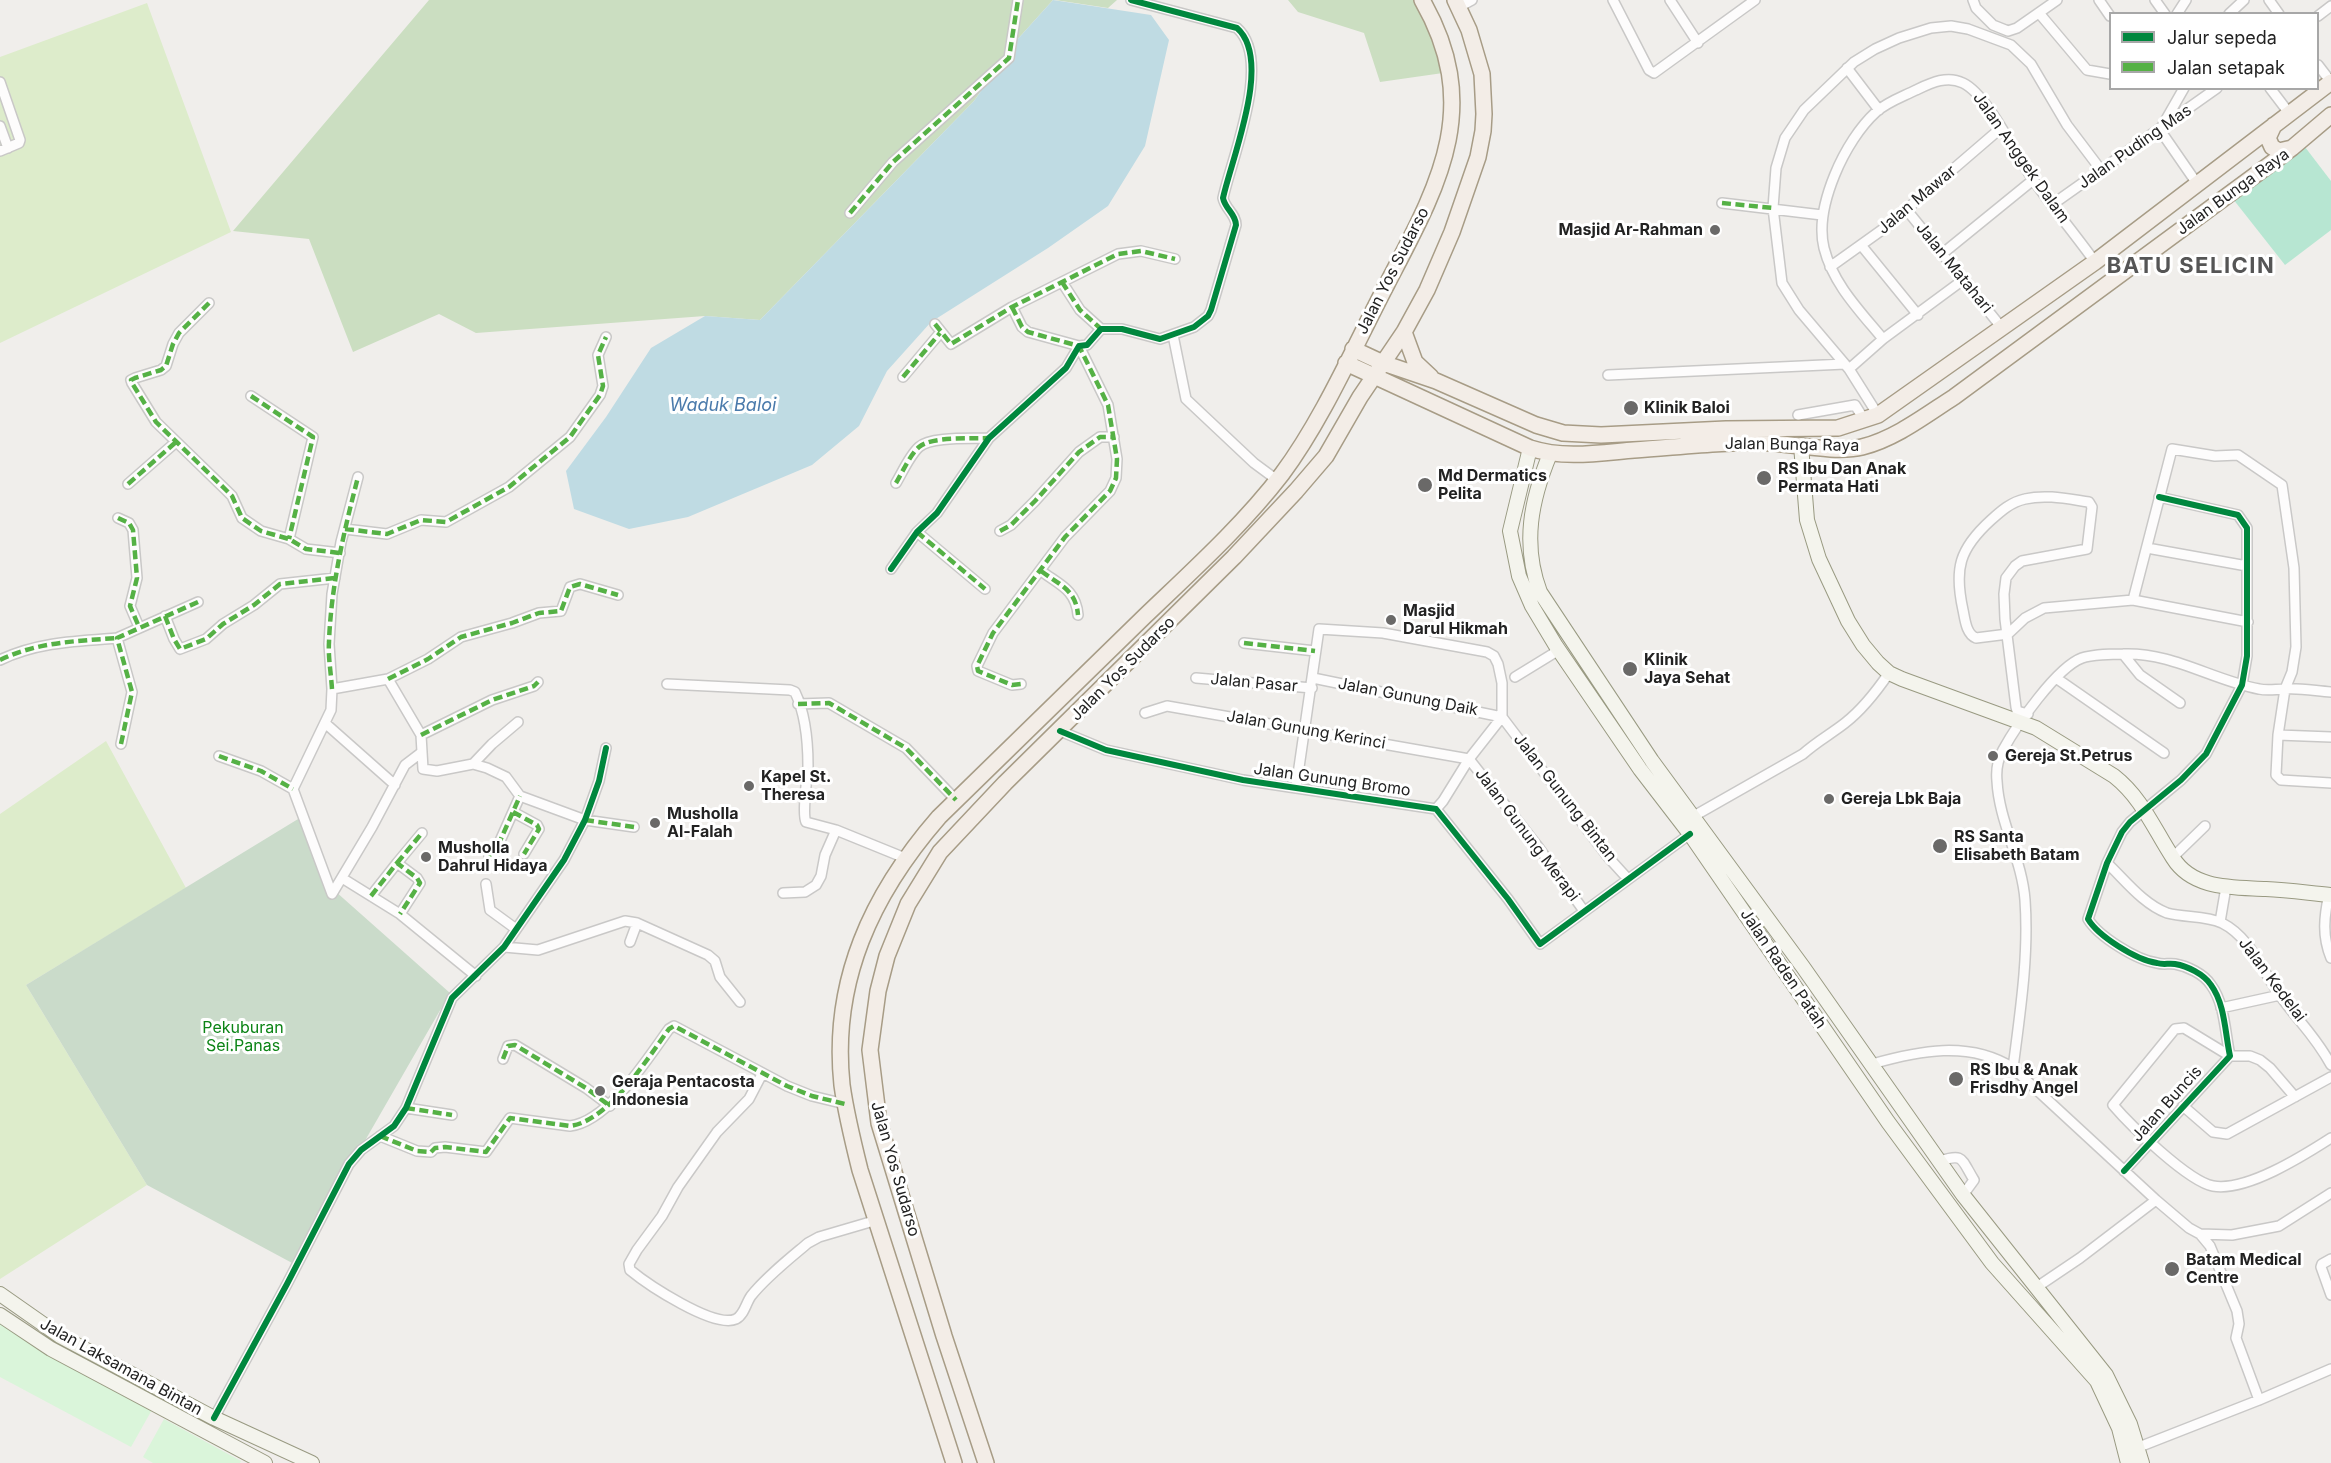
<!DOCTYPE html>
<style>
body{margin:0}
#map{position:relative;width:2331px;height:1463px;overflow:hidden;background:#f0eeeb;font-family:Inter,sans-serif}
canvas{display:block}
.legend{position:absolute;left:2109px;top:12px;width:210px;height:78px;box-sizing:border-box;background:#fff;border:2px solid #a7a7a7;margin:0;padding:8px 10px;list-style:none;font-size:18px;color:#222}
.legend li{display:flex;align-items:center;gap:12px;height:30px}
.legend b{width:30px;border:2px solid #a7a7a7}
</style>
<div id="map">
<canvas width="2331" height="1463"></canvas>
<ul class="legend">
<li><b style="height:8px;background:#00873e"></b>Jalur sepeda</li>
<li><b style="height:8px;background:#55b145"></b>Jalan setapak</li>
</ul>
</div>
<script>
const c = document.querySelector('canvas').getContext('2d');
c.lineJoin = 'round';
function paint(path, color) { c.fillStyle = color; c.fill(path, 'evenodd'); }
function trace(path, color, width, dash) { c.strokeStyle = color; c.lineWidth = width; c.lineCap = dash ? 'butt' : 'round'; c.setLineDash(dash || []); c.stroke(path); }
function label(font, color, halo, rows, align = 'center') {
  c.font = font + ' Inter,sans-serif'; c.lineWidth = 6; c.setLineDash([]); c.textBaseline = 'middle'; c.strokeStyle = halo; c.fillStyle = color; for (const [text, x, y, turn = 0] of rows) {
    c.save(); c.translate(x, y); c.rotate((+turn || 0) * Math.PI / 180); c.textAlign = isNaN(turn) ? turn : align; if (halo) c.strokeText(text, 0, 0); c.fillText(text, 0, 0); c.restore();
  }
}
const grass = new Path2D(`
 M147,3L231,232L0,343V57Z
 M106,741L186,888L26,985L147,1185L0,1279V814Z`);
const forest = new Path2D(`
 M429,0H1053L1016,41L974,101L760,320L705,316L476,333L439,314L353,352L309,239L233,231Z
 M1055,0H1117L1108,8Z
 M1288,0H1421L1450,72L1380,82L1364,33L1298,12Z`);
const cemetery = new Path2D(`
 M303,816L335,891L450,993L294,1264L147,1185L26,985Z`);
const park = new Path2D(`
 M0,1320L153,1408L131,1447L0,1377Z
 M164,1419L241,1461L240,1463H153L143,1457Z`);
const pitch = new Path2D(`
 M2305,147L2331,181V230L2285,265L2233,199Z`);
const water = new Path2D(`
 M1053,0L1151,15L1169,40L1145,146L1108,206L1048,248L931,322L887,371L859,426L812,465L688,517L629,529L574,509L566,471L606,417L651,348L705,316L760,320L974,101L1016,41Z`);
const street = new Path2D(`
 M1613,0L1649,70L1654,73L1755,0
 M1670,0L1698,43
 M1973,0L1976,8L1993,25L2008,31L2017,28L2057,0
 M2099,0L2110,16
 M2155,0L2165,14
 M2269,0L2279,14
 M1459,7L1472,0
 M2039,13L2087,70L2110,74
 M2177,14L2186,0
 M2229,14L2244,0
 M2318,16L2331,6
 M2318,65L2331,82
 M1847,68L1879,110
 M0,82L20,140L19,143L0,151
 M2184,88L2160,130L2198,185
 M2270,88L2289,113
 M0,126L8,148
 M1722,203L1822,215
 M2053,204L2217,88
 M1906,209L2002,328
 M850,213L893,162L1009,58L1018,0
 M1861,245L1918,315
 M1942,254L2033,180
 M1830,267L1886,227L2001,128
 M1062,282L1080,310L1101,329
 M209,303L179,333L173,344L166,366L161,370L135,378L131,380L132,383L156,422L226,490L232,496L242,518L261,531L289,539L306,549L340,553
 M1012,307L1022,327L1028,332L1079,346L1108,405L1117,459L1116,478L1110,491L1065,537L993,633L977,666L978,671L1012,685L1021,684
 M935,324L951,344L1012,307L1118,254L1141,251L1175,259
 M1173,335L1186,399L1254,463L1277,480
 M1883,339C1860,311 1833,284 1824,248C1814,207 1845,140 1876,112C1887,102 1902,97 1916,90C1931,83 1947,75 1963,83C1988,95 2015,154 2032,178C2052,207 2075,234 2095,262
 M1849,369L1883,339L1963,280
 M1608,375L1845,364
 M903,377L940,333
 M251,396L313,437L289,539
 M1798,415L1855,405L1865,421
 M1878,415L1849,369L1799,310L1782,283L1773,208L1776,168L1785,138L1804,110L1854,62L1875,49L1899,38L1931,28L1951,26L1968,29L2011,45L2031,64L2067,125L2101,170
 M896,483C903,471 910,455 919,447C931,436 973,439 989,438
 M128,484L176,442
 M118,518L129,523L133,530L137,578L130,606L139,627
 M345,529L387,534L421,520L446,522L509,487L570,437L600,395L603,386L598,355L606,337
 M1000,531L1011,525L1035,501L1079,452L1100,437H1114
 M917,532L985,589
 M2147,548L2247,566
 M891,569L917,532L937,513L989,438L1066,368L1079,346L1087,345L1101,329H1122L1160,339L1194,327L1208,316L1211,310L1236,225C1236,214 1225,209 1223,198C1232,157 1273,60 1237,28L1131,0
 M1041,571C1060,585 1076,590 1078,615
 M2133,600L2172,449L2215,456L2238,455L2282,485L2294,568L2296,647L2292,672L2285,689L2278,735L2276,775L2281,780L2331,783
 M165,616L174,639L180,649L206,639L223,624L254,605L280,584L335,578
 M2008,634L1976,638C1966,634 1965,619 1963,610C1954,569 1959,549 1991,520C2001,511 2011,502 2025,499C2046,494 2068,499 2089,502L2092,507L2087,549L2022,561L2015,566L2006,578L2004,594L2005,619L2016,707L2017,711L2028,714
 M2008,634L2025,618L2044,608L2133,600L2248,622
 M1244,643L1315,651
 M2123,654L2140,675L2180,703
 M0,660C37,642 77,641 117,638
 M1515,677L1559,650
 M1196,678L1312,688
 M1313,678L1502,717L1608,857L1628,879
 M2056,678L2164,753
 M388,679L421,735L423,769L437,771L473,764L487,768L506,777L520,796L585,820L634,827
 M667,684L790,690L795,692C805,713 808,743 808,766C807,779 802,814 806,822L836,830L905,858
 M332,689L388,679L428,659L461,637L512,623L539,613L561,611L570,587L580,584L618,595
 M798,704L829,703L906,748L956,800
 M1145,713L1167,706L1469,759L1539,848L1584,911
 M325,723L395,785
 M1060,731L1106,750L1243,780L1436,809L1508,899L1540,944L1690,834
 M421,735L492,700L534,686L538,682
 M2278,735L2331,737
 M121,744L132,692L117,638L198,602
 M219,756L261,771L293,789
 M473,764L492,744L518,722
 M1296,788L1319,629L1383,633L1487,652L1494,656L1498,664L1502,683V717L1469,759L1443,801L1436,809
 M513,812L537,825L539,829L524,854
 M1694,816L1803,754C1816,742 1831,734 1845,723C1863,709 1876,692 1889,673
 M489,856L500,841L520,796
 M2172,858L2205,826
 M397,863L422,833
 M2107,863C2125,880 2143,904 2167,913C2185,918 2205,915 2222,923C2250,937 2262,970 2279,994C2297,1020 2315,1035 2331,1065
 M342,878L400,914L476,976
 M486,884L490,910L516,929
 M783,893L805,892L816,885L821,876L825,855L836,830
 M332,894L293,789L331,710L332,689L329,644L332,594L341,542L358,477
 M332,894L372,827L405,765L422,752
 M2329,894C2324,917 2322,936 2331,958
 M371,896L397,863L417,878L420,883L400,914
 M2220,922L2226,887
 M630,942L637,923
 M504,947L538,950L625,921L637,923L708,955L715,961L720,977L740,1002
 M2221,1008L2280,995
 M503,1059L508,1046L515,1045L586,1088L610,1106
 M1872,1064C1918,1051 1969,1040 2013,1068L2156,1200L2189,1228L2200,1234L2232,1235L2279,1226L2331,1193
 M2013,1068C2020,1013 2029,956 2025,900C2022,859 1999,822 1997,781C1996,771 1998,759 2003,750C2016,726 2057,667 2082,658C2091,655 2113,654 2123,654C2172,652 2212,680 2259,689C2268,691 2276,689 2286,689C2300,688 2316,691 2331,692
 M762,1074L749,1099L717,1132L678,1187L662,1216L637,1250L629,1264L630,1270C647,1284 714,1329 736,1319C744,1315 746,1303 751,1296C766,1277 789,1259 808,1243L819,1237L877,1220
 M2295,1097L2270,1068L2260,1060L2250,1056H2230L2184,1028L2175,1029L2113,1105C2130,1125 2189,1182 2213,1186C2246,1192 2303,1156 2331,1138
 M2183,1106L2213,1132L2227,1134L2331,1077
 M406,1108L452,1115
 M380,1136L417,1151L431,1152L435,1148L445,1147L486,1152L510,1118L570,1126C609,1121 647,1059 669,1029L674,1026L787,1086L812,1096L845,1104
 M1940,1161C1964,1153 1961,1159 1974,1180L1963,1195
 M2124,1171L2230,1056C2225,1033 2225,1004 2211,985C2204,974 2187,966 2175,964C2169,963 2163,965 2157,963C2136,960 2098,936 2088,919L2107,863L2122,832L2130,822L2181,780L2206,754L2242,685L2247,656V528L2238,515L2159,497
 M2200,1234L2210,1246L2237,1311L2239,1324L2236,1338L2259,1400
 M2331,1259L2322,1264L2321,1267L2331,1295
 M2037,1287L2080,1258L2156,1200
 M214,1418L287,1284L349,1164L361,1150L394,1126L406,1108L452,998L504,947L564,860L585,820L599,781L606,748
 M2139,1447L2259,1400L2331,1369`);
const secondary = new Path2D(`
 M1801,445L1807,520L1819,559L1848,621L1863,645L1878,663L1889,673L1902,679L2036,728L2114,776C2142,798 2154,829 2173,858C2193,890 2234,887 2266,889C2288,890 2309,893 2331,895
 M1530,448L1510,531L1519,576L1532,606L1556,646L1640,769L1690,834L1888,1122L1992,1263L2097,1381L2119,1428L2128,1463
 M1550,454C1531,500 1522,544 1540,592L1652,761L1803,967L1963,1195L2106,1375L2130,1424L2142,1463
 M0,1294L60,1336L214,1418L312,1463
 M0,1315L51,1349L265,1463`);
const primary = new Path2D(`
 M2274,125L2268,138L2272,147L2279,151L2292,148
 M1404,332L1415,362L1431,377
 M1353,349L1383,363L1436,381L1536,425L1563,433L1601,435L1726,429L1838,428L1878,415L2095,262L2331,82
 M1346,363L1530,448C1564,459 1599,453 1634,450C1680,447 1725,441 1771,443C1797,445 1839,453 1862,447C1895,439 1926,415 1954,397L2292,148L2331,115
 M954,1463L860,1170C853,1142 846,1114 842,1085C831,981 872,894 939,817C1007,750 1076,683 1145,616C1192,571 1242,526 1282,474C1323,419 1355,345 1387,284C1438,186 1484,108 1422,0
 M986,1463L944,1336L879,1123L870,1050L878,991L887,956L908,904L940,852L1005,783L1234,557L1296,491L1326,456L1360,397L1404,332L1427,290L1452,232L1478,157L1483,131L1484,114L1482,74L1469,30L1455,0`);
const quiet = new Path2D(`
 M1722,203L1773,208
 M850,213L893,162L1009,58L1018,0
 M1062,282L1080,310L1101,329
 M209,303L179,333L173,344L166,366L161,370L135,378L131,380L132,383L156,422L226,490L232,496L242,518L261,531L289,539L306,549L340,553
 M1012,307L1022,327L1028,332L1079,346L1108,405L1117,459L1116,478L1110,491L1065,537L993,633L977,666L978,671L1012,685L1021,684
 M935,324L951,344L1012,307L1118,254L1141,251L1175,259
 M903,377L940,333
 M251,396L313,437L289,539
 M896,483C903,471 910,455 919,447C931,436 973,439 989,438
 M128,484L176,442
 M118,518L129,523L133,530L137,578L130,606L139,627
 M345,529L387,534L421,520L446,522L509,487L570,437L600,395L603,386L598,355L606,337
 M1000,531L1011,525L1035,501L1079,452L1100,437H1114
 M917,532L985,589
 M1041,571C1060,585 1076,590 1078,615
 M165,616L174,639L180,649L206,639L223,624L254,605L280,584L335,578
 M1244,643L1315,651
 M0,660C37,642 77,641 117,638
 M388,679L428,659L461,637L512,623L539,613L561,611L570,587L580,584L618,595
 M332,689C331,673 328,657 329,642C331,586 344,531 358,477
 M798,704L829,703L906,748L956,800
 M421,735L492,700L534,686L538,682
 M121,744L132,692L117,638L198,602
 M219,756L261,771L293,789
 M513,812L537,825L539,829L524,854
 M585,820L634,827
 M489,856L500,841L520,796
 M397,863L422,833
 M371,896L397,863L417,878L420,883L400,914
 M503,1059L508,1046L515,1045L586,1088L610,1106
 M406,1108L452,1115
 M380,1136L417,1151L431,1152L435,1148L445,1147L486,1152L510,1118L570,1126C609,1121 647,1059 669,1029L674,1026L787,1086L812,1096L845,1104`);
const cycleway = new Path2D(`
 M891,569L917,532L937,513L989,438L1066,368L1079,346L1087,345L1101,329H1122L1160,339L1194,327L1208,316L1211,310L1236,225C1236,214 1225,209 1223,198C1232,157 1273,60 1237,28L1131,0
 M1060,731L1106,750L1243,780L1436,809L1508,899L1540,944L1690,834
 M2124,1171L2230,1056C2225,1033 2225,1004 2211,985C2204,974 2187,966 2175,964C2169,963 2163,965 2157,963C2136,960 2098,936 2088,919L2107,863L2122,832L2130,822L2181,780L2206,754L2242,685L2247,656V528L2238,515L2159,497
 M214,1418L287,1284L349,1164L361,1150L394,1126L406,1108L452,998L504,947L564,860L585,820L599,781L606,748`);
const markers = [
 [1715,230,6,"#6a6968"],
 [1631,408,8,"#6a6968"],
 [1764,478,8,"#6a6968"],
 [1425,485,8,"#6a6968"],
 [1391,620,6,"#6a6968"],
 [1630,669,8,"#6a6968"],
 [1993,756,6,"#6a6968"],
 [749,786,6,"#6a6968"],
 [1829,799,6,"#6a6968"],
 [655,823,6,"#6a6968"],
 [1940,846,8,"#6a6968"],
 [426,857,6,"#6a6968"],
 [1956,1079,8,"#6a6968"],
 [600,1091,6,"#6a6968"],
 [2172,1269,8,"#6a6968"]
];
const streetNames = [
 ["Jalan Puding Mas",2135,147,-35],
 ["Jalan Anggek Dalam",2021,158,55],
 ["Jalan Bunga Raya",2233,192,-36],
 ["Jalan Mawar",1917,200,-40],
 ["Jalan Matahari",1954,268,51],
 ["Jalan Yos Sudarso",1393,271,-63],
 ["Jalan Bunga Raya",1792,445,1],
 ["Jalan Yos Sudarso",1123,669,-45],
 ["Jalan Pasar",1254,683,5],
 ["Jalan Gunung Daik",1408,697,11],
 ["Jalan Gunung Kerinci",1306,730,10],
 ["Jalan Gunung Bromo",1332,780,8],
 ["Jalan Gunung Bintan",1565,798,52],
 ["Jalan Gunung Merapi",1527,835,53],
 ["Jalan Raden Patah",1783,969,56],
 ["Jalan Kedelai",2272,980,53],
 ["Jalan Buncis",2167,1104,-48],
 ["Jalan Yos Sudarso",895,1169,74],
 ["Jalan Laksamana Bintan",121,1367,29]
];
const poiNames = [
 ["Masjid Ar-Rahman",1703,230,"right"],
 ["Klinik Baloi",1644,408],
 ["RS Ibu Dan Anak",1778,469],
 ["Permata Hati",1778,487],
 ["Md Dermatics",1438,476],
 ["Pelita",1438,494],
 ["Masjid",1403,611],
 ["Darul Hikmah",1403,629],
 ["Klinik",1644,660],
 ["Jaya Sehat",1644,678],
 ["Gereja St.Petrus",2005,756],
 ["Kapel St.",761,777],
 ["Theresa",761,795],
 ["Gereja Lbk Baja",1841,799],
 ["Musholla",667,814],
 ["Al-Falah",667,832],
 ["RS Santa",1954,837],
 ["Elisabeth Batam",1954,855],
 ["Musholla",438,848],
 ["Dahrul Hidaya",438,866],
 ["RS Ibu & Anak",1970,1070],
 ["Frisdhy Angel",1970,1088],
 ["Geraja Pentacosta",612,1082],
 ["Indonesia",612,1100],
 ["Batam Medical",2186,1260],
 ["Centre",2186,1278]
];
const parkNames = [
 ["Pekuburan",243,1028],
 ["Sei.Panas",243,1046]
];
const waterNames = [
 ["Waduk Baloi",723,406]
];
const districtNames = [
 ["BATU SELICIN",2191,266]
];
paint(grass, '#ddeccb');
paint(forest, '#cbdec1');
paint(cemetery, '#cadbca');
paint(park, '#daf5da');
paint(pitch, '#b7e6d2');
paint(water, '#bfdbe3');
trace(street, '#c9c8c7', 12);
trace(secondary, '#999a82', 16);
trace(primary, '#a79c86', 18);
trace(street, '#fdfcfc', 9);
trace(secondary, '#f4f4ed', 14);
trace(primary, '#f3ede7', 15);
trace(quiet, '#55b145', 4.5, [9, 4.5]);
trace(cycleway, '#00873e', 6);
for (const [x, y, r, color] of markers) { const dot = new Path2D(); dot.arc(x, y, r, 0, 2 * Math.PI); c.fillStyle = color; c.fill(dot); trace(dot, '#fff', 2); }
label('16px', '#222', '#fff', streetNames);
label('bold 16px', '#222', '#fff', poiNames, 'left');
label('16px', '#0c8416', '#fff', parkNames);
label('italic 18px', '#4a7aab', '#fff', waterNames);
c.letterSpacing = '1.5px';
label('bold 22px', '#555', '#fff', districtNames);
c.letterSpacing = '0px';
</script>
